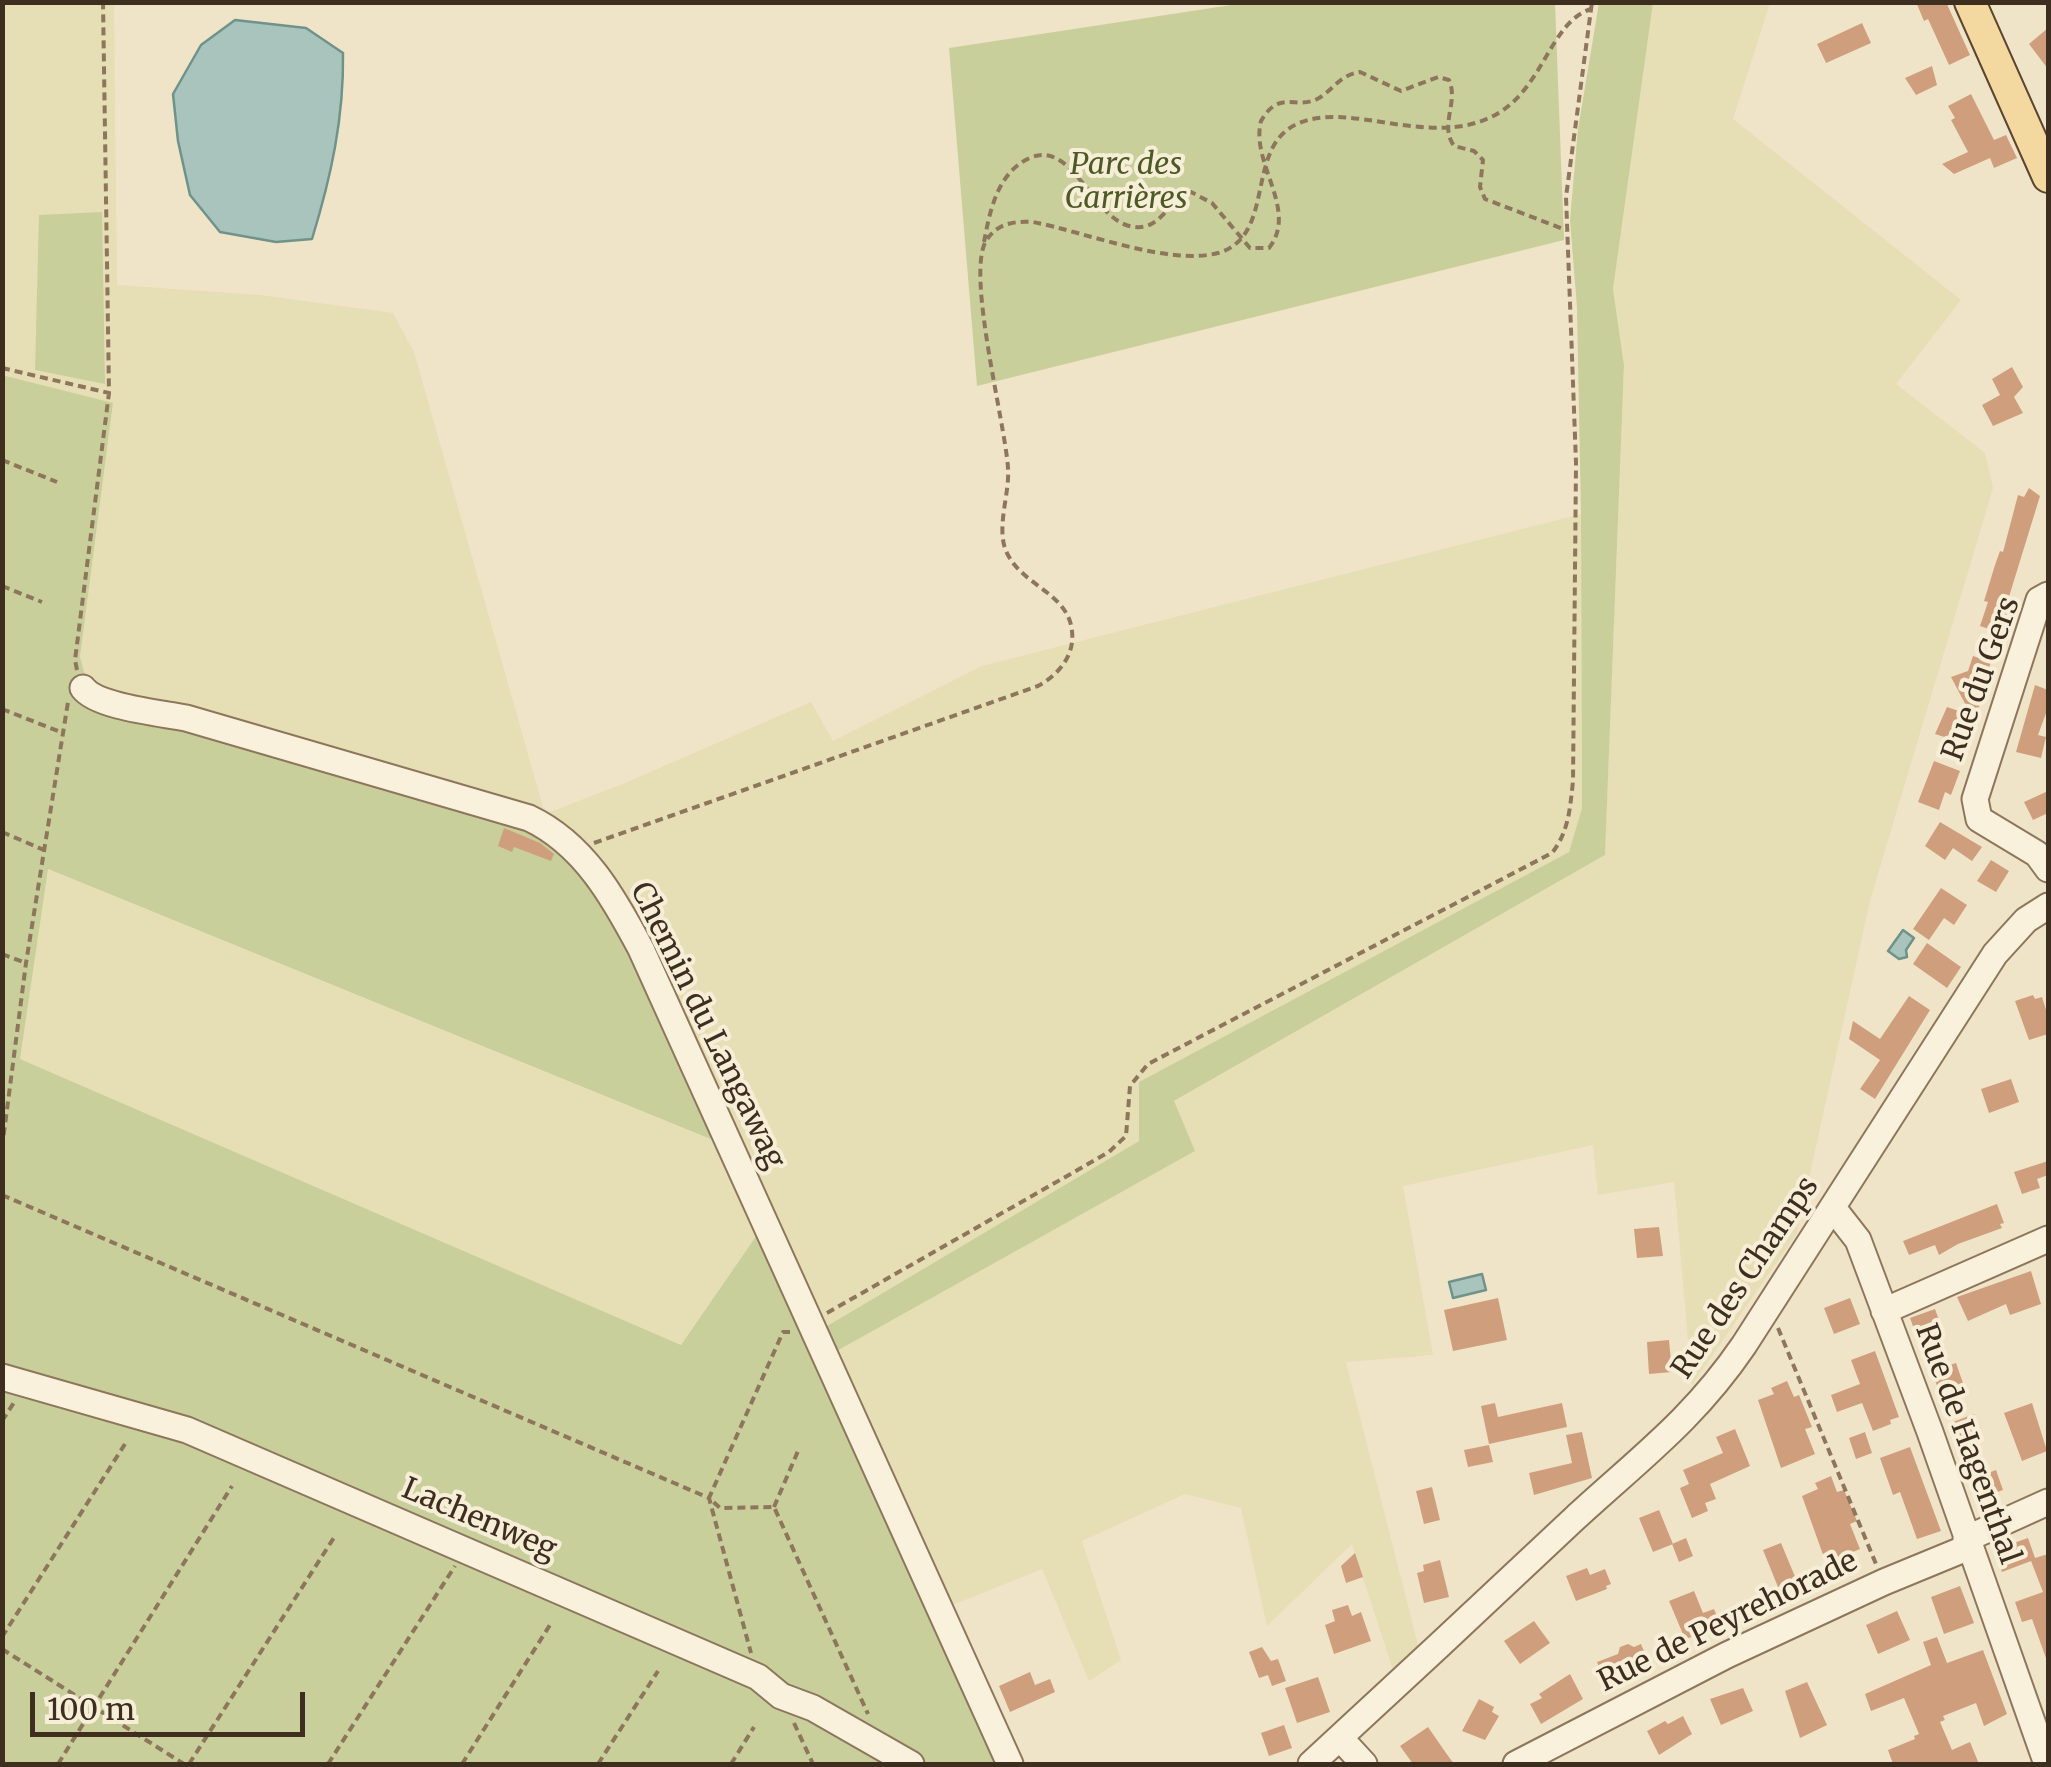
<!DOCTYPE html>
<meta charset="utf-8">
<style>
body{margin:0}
#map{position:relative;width:2051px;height:1767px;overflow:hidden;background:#f0e4c8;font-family:Merriweather,serif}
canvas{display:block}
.frame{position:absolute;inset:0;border:5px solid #3d2e20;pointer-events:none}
.scale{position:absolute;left:30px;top:1692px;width:275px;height:45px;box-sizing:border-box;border:5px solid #3d2e20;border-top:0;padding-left:12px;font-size:30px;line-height:35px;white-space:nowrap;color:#3d2e20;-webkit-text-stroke:8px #f7eed8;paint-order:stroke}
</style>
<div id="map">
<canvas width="2051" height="1767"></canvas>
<div class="frame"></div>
<div class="scale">100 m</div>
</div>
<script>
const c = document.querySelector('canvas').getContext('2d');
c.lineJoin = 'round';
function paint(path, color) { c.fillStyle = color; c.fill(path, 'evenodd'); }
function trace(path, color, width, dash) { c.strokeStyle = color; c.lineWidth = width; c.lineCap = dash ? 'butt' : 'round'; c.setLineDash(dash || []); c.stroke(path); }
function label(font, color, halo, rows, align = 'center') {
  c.font = font + ' Merriweather,serif'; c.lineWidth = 8; c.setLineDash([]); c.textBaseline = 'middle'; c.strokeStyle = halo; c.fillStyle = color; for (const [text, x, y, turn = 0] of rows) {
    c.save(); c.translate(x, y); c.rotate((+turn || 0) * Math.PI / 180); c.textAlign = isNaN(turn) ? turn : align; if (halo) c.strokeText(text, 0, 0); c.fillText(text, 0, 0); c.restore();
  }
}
const farmland = new Path2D(`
 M2,3H114L117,285L260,295L393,313L414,352L545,814L625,783L811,702L833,741L982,666L1581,514L1582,808L1569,852L1139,1082V1141L822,1329L762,1227L681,1345L20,1059L47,869L729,1147L90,694L80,657L113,404L3,375Z
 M1653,3H1770L1733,119L1961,300L1896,384L1985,453L1993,488L1870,901L1797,1233L1692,1385L1674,1182L1598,1195L1593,1145L1403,1186L1433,1355L1346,1362L1418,1645L1393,1670L1352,1544L1267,1626L1241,1508L1185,1494L1082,1541L1121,1660L1089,1681L1042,1569L945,1608L835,1352L1195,1151L1173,1102L1605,855L1624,365L1613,289Z`);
const green = new Path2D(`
 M1251,2L1555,3L1564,240L977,386L949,48Z
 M1599,3H1653L1613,289L1624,365L1605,855L1174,1101L1195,1151L835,1352L822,1329L1139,1141V1082L1569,852L1582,808L1581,514L1577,308L1570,220L1578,129Z
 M102,212L105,384L35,370L39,215Z
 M2,375L113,403L80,657L90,694L476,802L597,857L730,1147L48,869L20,1059L681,1345L763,1226L1007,1764H3Z`);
const water = new Path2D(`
 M235,20L306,28L343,53C344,118 331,177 312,239L276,242L220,232L190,195L178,141L173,94L201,45Z
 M1903,930L1914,938L1906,950L1907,957L1899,959L1888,951Z
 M1482,1274L1486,1290L1453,1298L1449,1282Z`);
const building = new Path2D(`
 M1916,2H1946L1970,55L1949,65L1928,19L1924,21Z
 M1862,23L1871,43L1826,63L1817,44Z
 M2048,28V69L2029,44Z
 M1932,66L1937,85L1916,95L1905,78Z
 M1971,94L1994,140L2006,135L2017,158L1994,168L1990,158L1954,174L1942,164L1968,152L1951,120L1955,118L1948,106Z
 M2012,367L2023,387L2014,397L2023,413L1993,426L1982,405L2000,395L1992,379Z
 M2029,488L2040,496L2008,600V612L2001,633L1980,626L1988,602L1984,601L1995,565L2000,551L2003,552L2018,495L2024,497Z
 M1973,656L1991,662L1989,668L1992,669L1966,744L1935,734L1947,707L1971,715L1951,677L1968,671Z
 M2035,685L2048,690V708L2038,735L2046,737L2041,758L2016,752Z
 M1934,761L1960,771L1951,795L1945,792L1939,810L1918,802Z
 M2048,791V813L2033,820L2024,802Z
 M1940,822L1982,847L1972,861L1953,848L1945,860L1925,846Z
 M504,828L540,843L554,854L551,861L514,847L512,852L498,846Z
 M1991,860L2009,871L1996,892L1977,881Z
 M1941,888L1967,905L1954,925L1944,918L1929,940L1913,929Z
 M1927,943L1961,967L1947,988L1913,964Z
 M2033,995L2035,999L2042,997L2048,1016V1034L2029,1040L2015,1001Z
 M1909,996L1930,1010L1875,1099L1860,1089L1880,1060L1849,1039L1853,1021L1880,1039Z
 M2011,1079L2019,1102L1989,1113L1981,1089Z
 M2048,1161V1175L2037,1179L2040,1188L2022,1194L2014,1172Z
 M1997,1204L2004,1223L2000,1224L2002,1228L1958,1244L1939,1255L1935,1245L1909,1255L1903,1241Z
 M1659,1227L1663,1256L1637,1258L1634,1229Z
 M2031,1271L2041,1304L2010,1315L2006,1304L1968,1321L1957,1297Z
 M1498,1298L1507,1340L1453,1351L1444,1310Z
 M1850,1298L1860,1324L1834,1334L1824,1308Z
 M1935,1309L1943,1331L1918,1340L1910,1318Z
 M1669,1340L1672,1372L1649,1374L1647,1342Z
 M1875,1351L1899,1417L1890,1420L1891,1424L1873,1431L1862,1403L1837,1412L1831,1395L1860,1384L1851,1360Z
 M1956,1363L1964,1386L1940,1395L1932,1371Z
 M1787,1381L1794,1397L1799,1395L1812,1427L1805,1429L1815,1454L1781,1468L1758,1400L1774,1394L1771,1388Z
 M1495,1403L1498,1417L1562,1403L1567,1427L1489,1444L1481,1406Z
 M2032,1403L2047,1451L2022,1461L2004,1413Z
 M1974,1414L1980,1432L1963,1465L1948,1424Z
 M1735,1429L1750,1466L1710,1484L1716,1499L1705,1503L1708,1511L1692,1518L1680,1488L1689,1484L1683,1470L1723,1453L1716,1437Z
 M1582,1432L1592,1478L1534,1495L1529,1473L1572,1463L1566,1435Z
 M1865,1432L1872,1453L1856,1459L1849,1438Z
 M1489,1445L1493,1462L1468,1467L1464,1450Z
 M1910,1447L1941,1531L1917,1539L1900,1492L1893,1495L1880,1458Z
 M1996,1470L2003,1490L1976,1500L1969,1480Z
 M1831,1476L1837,1492L1844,1490L1857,1521L1850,1524L1860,1549L1826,1563L1802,1496L1818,1489L1815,1483Z
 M1432,1487L1440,1520L1424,1524L1416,1491Z
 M1659,1510L1673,1544L1653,1552L1639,1518Z
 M1686,1538L1693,1556L1679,1562L1672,1544Z
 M2028,1538L2035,1558L2048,1554L2047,1661L2032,1619L2022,1622L2015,1602L2043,1592L2031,1561L2002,1572L1994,1550Z
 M1781,1543L1796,1579L1778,1587L1763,1550Z
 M1355,1553L1363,1577L1346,1583L1341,1566Z
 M1440,1560L1449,1597L1424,1603L1417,1573L1424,1571L1423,1565Z
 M1587,1568L1590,1575L1605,1569L1611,1584L1606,1586L1607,1589L1576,1601L1566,1576Z
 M1960,1586L1974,1623L1944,1634L1931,1597Z
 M1694,1591L1703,1613L1714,1609L1722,1628L1685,1639L1669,1601Z
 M1348,1605L1352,1616L1361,1612L1371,1641L1334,1654L1325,1625L1335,1621L1332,1610Z
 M1897,1611L1910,1640L1878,1654L1866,1625Z
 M1534,1621L1550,1643L1520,1664L1504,1641Z
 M1937,1637L1947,1663L1983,1650L2007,1714L1984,1726L1976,1703L1943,1716L1945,1720L1940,1722L1952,1750L1970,1742L1979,1764H1893L1888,1750L1915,1739L1914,1736L1919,1734L1904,1698L1871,1711L1865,1694L1931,1665L1923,1642Z
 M1628,1644L1634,1647L1641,1644L1650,1666L1630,1676L1619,1679L1617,1674L1604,1679L1597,1662L1618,1654L1620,1647Z
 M1262,1647L1271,1661L1278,1659L1286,1681L1272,1686L1268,1675L1259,1678L1249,1652Z
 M1030,1672L1035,1685L1050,1679L1055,1692L1010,1712L999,1686Z
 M1570,1674L1583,1699L1541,1724L1530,1704L1542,1698L1539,1694Z
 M1318,1677L1330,1712L1297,1723L1285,1688Z
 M1807,1682L1827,1725L1800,1738L1785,1691Z
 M1743,1688L1753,1711L1721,1725L1710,1699Z
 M1479,1699L1494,1707L1492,1712L1499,1716L1485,1740L1462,1731Z
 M1683,1716L1692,1734L1659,1755L1647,1731L1665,1721L1668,1724Z
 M1284,1725L1292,1748L1269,1756L1261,1733Z
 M1428,1727L1446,1753L1454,1764H1413L1400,1746Z`);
const path = new Path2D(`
 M984,242C989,216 995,183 1018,165C1072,124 1089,223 1135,227C1162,230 1168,199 1191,192L1212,203L1250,248H1269C1299,210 1250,163 1261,121C1280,88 1296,111 1319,98C1335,88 1340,75 1360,72L1401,91L1438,77L1449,80C1459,102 1439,125 1454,146L1474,151L1483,160L1480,187L1485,199L1566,230
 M2,368L109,393
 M2,460L57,482
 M2,586L42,602
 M77,670L75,660L109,393L103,2
 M2,709L63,733
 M2,832L44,850
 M594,843L1038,686C1058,675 1075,656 1072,631C1068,592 1021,586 1006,551C996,527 1010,493 1008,468C1005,422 966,274 986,241C997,223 1014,221 1033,222C1085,232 1169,266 1218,253C1277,236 1244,148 1297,124C1348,100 1427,148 1491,117C1543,93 1549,22 1591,9
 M2,954L26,963
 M2,1148L26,963L68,702
 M2,1195L709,1498L751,1653
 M827,1313L1109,1152L1126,1136L1130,1086L1148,1064L1552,853C1569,831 1570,808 1573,781L1576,463L1566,197L1592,2
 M1778,1328L1876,1564
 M790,1332H783L709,1498L720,1508L774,1507L868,1714
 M2,1421L15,1401
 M774,1507L798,1451
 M2,1637L125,1444
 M2,1649L184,1764
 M794,1723L813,1764
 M58,1764L232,1486
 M189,1764L335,1536
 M328,1764L455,1566
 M462,1764L550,1625
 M598,1764L658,1671
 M731,1764L754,1727`);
const minor = new Path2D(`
 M2048,595L2039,600L1975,799L1979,819L2037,854L2048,869
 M83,688C97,707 161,713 186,718L529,818C584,844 614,898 641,949L1010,1764
 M1833,1208L1858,1240L1930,1432L2047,1764
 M1884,1311L2048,1239
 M2,1377L187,1430L758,1677L781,1696L813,1708L911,1764
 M1966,1539L2048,1502
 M1340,1738L1364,1764
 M1311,1764C1399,1683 1487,1601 1574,1519C1639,1459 1693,1420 1744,1345L1995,954L2026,920L2048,906
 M1516,1764L1727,1655L1884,1582L1969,1547`);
const major = new Path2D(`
 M1970,2L2048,177`);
const parkNames = [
 ["Parc des",1126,166],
 ["Carrières",1126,200]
];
const streetNames = [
 ["Rue du Gers",1982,679,-70],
 ["Chemin du Langawag",707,1026,64],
 ["Rue des Champs",1746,1278,-56],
 ["Rue de Hagenthal",1967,1444,70],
 ["Lachenweg",479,1520,23],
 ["Rue de Peyrehorade",1728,1622,-26]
];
paint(farmland, '#e6deb5');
paint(green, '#c9cf9b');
paint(water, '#a9c4bc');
trace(water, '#6f938a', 2.5);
paint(building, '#cf9f7d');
trace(minor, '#8d765c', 29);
trace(major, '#5b4430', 34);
trace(path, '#8d765c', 4, [8, 5]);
trace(minor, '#faf1dc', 25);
trace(major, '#f3d9a0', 30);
label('italic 30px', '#4d5a26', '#f7eed8', parkNames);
label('30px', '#3d2e20', '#f7eed8', streetNames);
</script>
